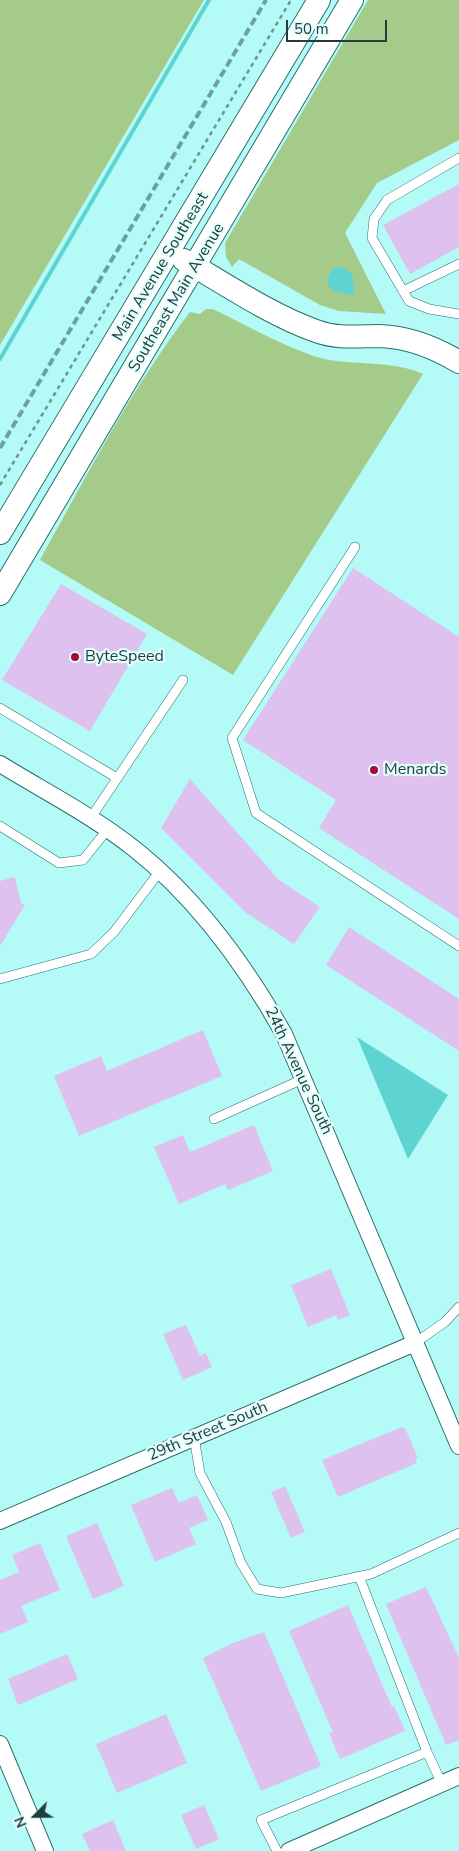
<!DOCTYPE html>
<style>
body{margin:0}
#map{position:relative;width:459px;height:1851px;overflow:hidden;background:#b4faf7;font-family:"Nunito Sans",sans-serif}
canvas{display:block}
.north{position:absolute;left:10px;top:1791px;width:50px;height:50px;-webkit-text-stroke:4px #e3fefd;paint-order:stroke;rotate:247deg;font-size:14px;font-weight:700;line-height:20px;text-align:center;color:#213e3d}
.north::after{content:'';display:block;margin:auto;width:18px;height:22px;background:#213e3d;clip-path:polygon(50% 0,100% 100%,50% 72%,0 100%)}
.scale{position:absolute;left:286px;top:20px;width:101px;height:22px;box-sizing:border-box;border:2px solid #213e3d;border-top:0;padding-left:6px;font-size:15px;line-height:18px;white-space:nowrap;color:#213e3d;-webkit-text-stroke:4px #e3fefd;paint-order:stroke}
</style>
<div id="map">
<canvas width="459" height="1851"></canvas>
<div class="north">N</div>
<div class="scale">50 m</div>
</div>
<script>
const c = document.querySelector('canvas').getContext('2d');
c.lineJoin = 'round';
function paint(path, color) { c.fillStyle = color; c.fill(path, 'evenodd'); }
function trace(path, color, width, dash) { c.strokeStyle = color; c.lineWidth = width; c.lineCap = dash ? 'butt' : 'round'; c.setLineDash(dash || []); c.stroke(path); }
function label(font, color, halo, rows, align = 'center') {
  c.font = font + ' "Nunito Sans",sans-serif'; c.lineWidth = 4.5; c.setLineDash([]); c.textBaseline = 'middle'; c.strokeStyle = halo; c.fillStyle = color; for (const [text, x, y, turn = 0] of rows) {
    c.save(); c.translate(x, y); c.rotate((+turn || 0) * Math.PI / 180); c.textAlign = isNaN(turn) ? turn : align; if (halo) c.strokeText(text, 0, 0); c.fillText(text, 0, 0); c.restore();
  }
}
const green = new Path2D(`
 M0,0H204L0,345Z
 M368,0H459V140L377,183L345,233L386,314L339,311L320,305L239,259L232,267L226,257L225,243Z
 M206,309H213C244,324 297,354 329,360C361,365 394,361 423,374L233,675L40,560C87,475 131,389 190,312L200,314Z`);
const water = new Path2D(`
 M342,267L352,274L355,293L352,295L332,291L328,285V277L333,268Z
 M357,1037L448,1095L408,1159Z`);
const stream = new Path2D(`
 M0,359L209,0`);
const building = new Path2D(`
 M459,184V247L410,274L383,225Z
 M353,568L459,637V919L319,828L336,800L243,740Z
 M61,584L147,634L90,731L2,680Z
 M190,779L279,880L320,907L294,944L245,912L161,828Z
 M15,877L21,903L25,905L0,946V881Z
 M349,927L459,999V1051L326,965Z
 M203,1030L222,1076L79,1136L54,1076L101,1056L107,1071Z
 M254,1125L273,1171L228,1190L225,1184L179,1204L154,1147L183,1135L190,1152Z
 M331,1269L350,1315L338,1320L336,1315L308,1327L291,1285Z
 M186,1325L200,1356L206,1353L212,1367L183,1380L163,1334Z
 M402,1427L403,1429L405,1428L418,1458L415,1459L417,1463L338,1497L322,1460Z
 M285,1486L305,1532L291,1538L271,1492Z
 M172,1488L179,1503L197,1495L208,1520L189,1528L196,1544L155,1562L131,1505Z
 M97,1523L124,1586L93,1599L66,1536Z
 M40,1543L60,1590L21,1606L28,1622L0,1634V1580L19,1572L12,1555Z
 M426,1587L459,1658V1740L446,1745L386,1604Z
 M348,1605L392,1707L394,1706L405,1731L340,1759L329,1733L333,1732L289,1631Z
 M264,1632L321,1766L261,1791L203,1658L233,1643Z
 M67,1654L78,1679L18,1705L8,1679Z
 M166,1714L187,1763L117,1793L96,1744Z
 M204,1805L219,1839L196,1849L181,1815Z
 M113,1820L126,1851H90L82,1834Z`);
const path = new Path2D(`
 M0,485L291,0`);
const lane = new Path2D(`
 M459,158L387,200L374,219L372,238L409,301L429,309L459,314
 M403,291L459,264
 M355,547L232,738L256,813L459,946
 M0,708L117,778
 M90,819L183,680
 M0,826L59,863L83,860L107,830
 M0,979L91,954L114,932L160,871
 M214,1119L303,1079
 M415,1343L445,1322L459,1307
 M194,1437L200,1473L226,1522L241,1563L257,1589L281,1593L371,1574L459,1533
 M359,1576L427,1752
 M277,1851L261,1820L427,1752L442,1784`);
const street = new Path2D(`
 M0,764C44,791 91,815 132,847C196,897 244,963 284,1034L459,1446
 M0,1521L415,1343
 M0,1744L45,1851
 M289,1851L459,1776`);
const secondary = new Path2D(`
 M184,260C225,284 271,315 316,331C337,339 358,336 380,336C409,337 434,347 459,362
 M0,533L319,0
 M0,594L352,0`);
const rail = new Path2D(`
 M0,448L266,0`);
const markers = [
 [75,657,5,"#a50a3b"],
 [374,770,5,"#a50a3b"]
];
const streetNames = [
 ["Main Avenue Southeast",161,267,-59],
 ["Southeast Main Avenue",177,298,-59],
 ["24th Avenue South",298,1071,65],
 ["29th Street South",208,1432,-23]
];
const poiNames = [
 ["ByteSpeed",85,657],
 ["Menards",384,770]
];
paint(green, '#a5cb8b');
paint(water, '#5dd4d2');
trace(stream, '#5dd4d2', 4);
paint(building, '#dec1ef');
trace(lane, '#286f6e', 10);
trace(street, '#286f6e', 18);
trace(secondary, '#286f6e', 24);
trace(path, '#679795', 2.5, [4, 4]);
trace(lane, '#fff', 9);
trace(street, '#fff', 16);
trace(secondary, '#fff', 22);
trace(rail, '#6ea09e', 4, [8, 4]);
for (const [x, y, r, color] of markers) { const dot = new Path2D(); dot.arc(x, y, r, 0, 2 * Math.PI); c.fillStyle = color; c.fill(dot); trace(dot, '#e3fefd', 2); }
label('16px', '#213e3d', '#e3fefd', streetNames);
label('16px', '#213e3d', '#e3fefd', poiNames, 'left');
</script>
